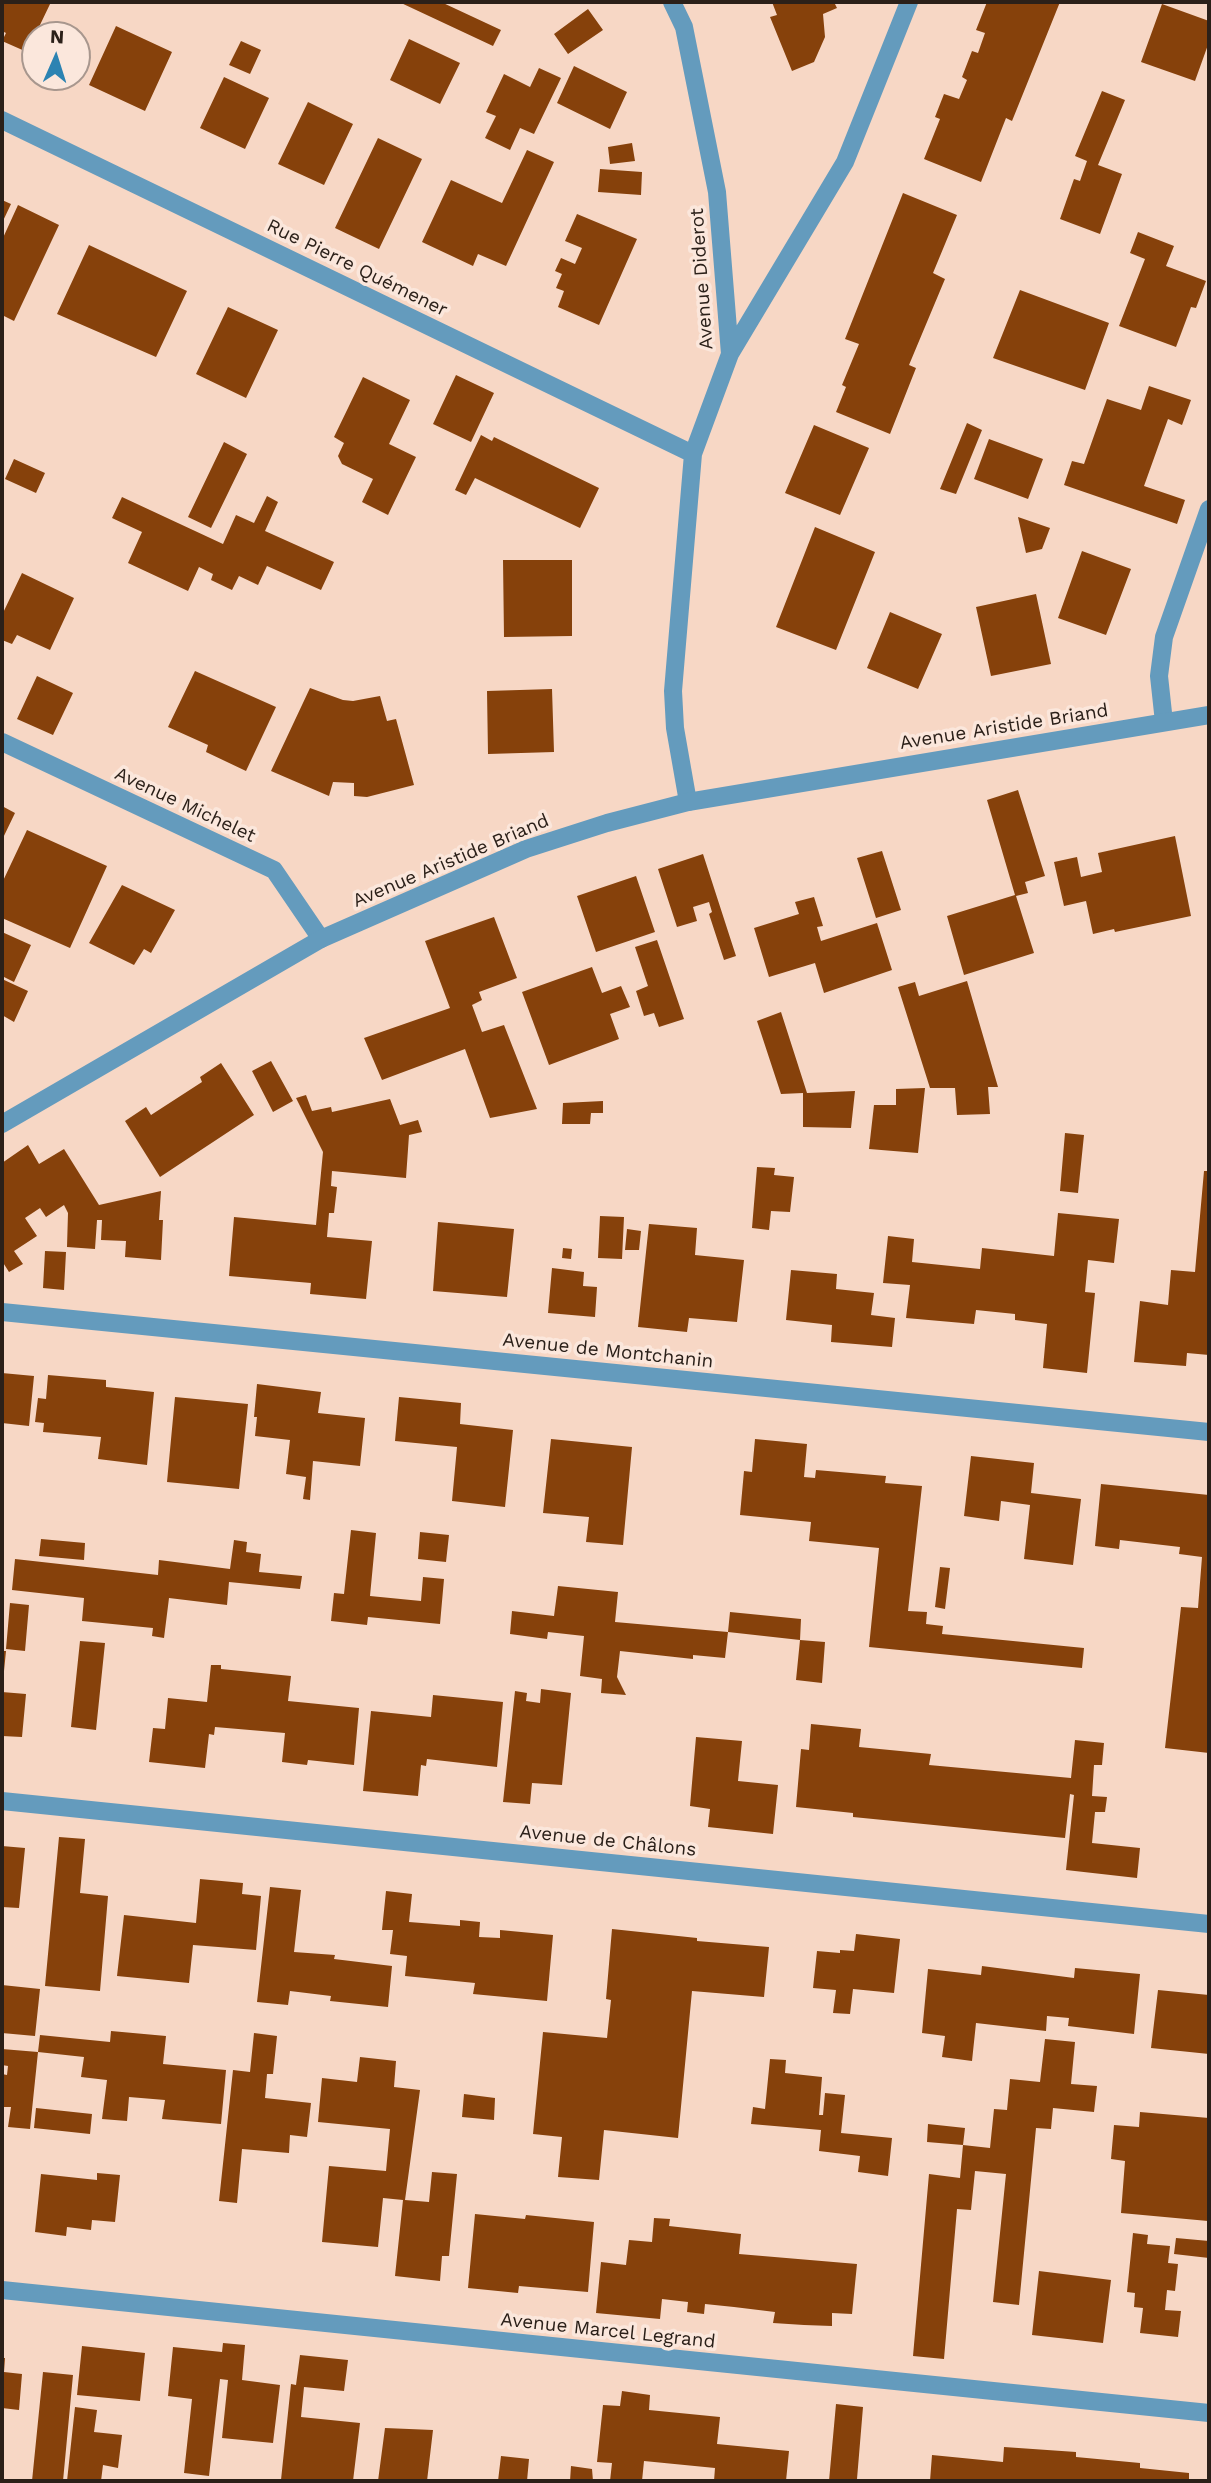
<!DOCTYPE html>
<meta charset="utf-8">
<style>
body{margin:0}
#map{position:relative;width:1211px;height:2483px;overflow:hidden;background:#f7d7c5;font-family:"Work Sans",sans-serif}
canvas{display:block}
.frame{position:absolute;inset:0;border:4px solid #2b2019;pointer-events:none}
.north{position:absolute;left:21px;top:21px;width:70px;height:70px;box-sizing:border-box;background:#fbe7dc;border:2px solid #a8978e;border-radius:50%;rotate:3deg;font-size:19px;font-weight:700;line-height:28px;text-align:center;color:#2b2019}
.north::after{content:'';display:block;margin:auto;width:24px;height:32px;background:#2c83b2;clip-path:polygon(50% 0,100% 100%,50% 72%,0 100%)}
</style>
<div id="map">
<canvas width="1211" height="2483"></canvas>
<div class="frame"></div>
<div class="north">N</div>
</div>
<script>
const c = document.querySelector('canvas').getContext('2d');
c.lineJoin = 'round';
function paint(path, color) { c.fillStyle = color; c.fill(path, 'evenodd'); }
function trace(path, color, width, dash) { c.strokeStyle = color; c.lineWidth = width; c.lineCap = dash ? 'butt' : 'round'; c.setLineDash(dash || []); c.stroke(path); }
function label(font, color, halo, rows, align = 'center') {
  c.font = font + ' "Work Sans",sans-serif'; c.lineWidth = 7; c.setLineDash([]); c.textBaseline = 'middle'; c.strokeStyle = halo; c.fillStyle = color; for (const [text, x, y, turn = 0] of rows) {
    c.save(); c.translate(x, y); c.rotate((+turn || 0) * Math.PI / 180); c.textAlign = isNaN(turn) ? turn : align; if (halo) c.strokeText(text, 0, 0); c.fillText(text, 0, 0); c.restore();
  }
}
const building = new Path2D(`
 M2,2H51L27,52L2,41L6,33L2,31Z
 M399,2H441L501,30L493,46Z
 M772,2H834L837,8L823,14L825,37L814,62L792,71L770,17L777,15Z
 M987,2H1060L1012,121L1006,118L981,182L924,159L940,119L935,117L944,94L959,99L967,80L962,77L972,51L978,53L985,33L976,30Z
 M1162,4L1209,21V42L1195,81L1141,62Z
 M588,9L603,30L568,54L554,34Z
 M116,26L172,52L145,111L89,85Z
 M409,39L460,63L440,104L390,80Z
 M241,41L261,50L250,74L229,65Z
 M574,66L627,92L610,129L557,103Z
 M539,68L561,78L534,134L520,128L510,150L485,138L496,116L486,112L504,74L530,87Z
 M224,77L269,98L245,149L200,128Z
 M1102,91L1125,100L1098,165L1122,174L1100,234L1060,219L1074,179L1080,181L1087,161L1075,156Z
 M308,102L353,124L324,185L278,164Z
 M378,138L422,159L379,249L335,228Z
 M632,143L635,161L610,164L608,147Z
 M527,150L554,162L506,266L478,254L473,266L422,242L451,180L502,203Z
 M600,169L642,172L641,195L598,192Z
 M903,193L957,215L933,273L945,279L909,365L916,368L890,434L836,412L846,387L842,385L859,344L845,339Z
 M2,200L11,204L2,223Z
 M18,205L59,225L14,321L2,315V240Z
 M577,214L637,239L599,325L558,307L564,291L556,288L562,274L555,271L561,258L575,264L582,248L565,241Z
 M1138,232L1174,246L1166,266L1206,281L1196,308L1191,307L1176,347L1119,326L1145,259L1130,253Z
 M89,245L187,291L156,357L57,314Z
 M1020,290L1109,323L1085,390L993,358Z
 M228,307L278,330L246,398L196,374Z
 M456,375L494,393L471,442L433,424Z
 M363,377L410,400L389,444L416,457L388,515L362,502L373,479L342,464L338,456L344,443L334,437Z
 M1149,386L1191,400L1182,425L1168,419L1144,486L1185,500L1177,524L1064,485L1072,461L1084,464L1107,399L1141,410Z
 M967,423L982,430L956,494L940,489Z
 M814,425L869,448L840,515L785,493Z
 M481,435L492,441L494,437L599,488L580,528L475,478L466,495L455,490Z
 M989,439L1043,459L1028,499L974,479Z
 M224,442L247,454L211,528L188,517Z
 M14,459L45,473L36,493L5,479Z
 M267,496L278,502L265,531L334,562L321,590L267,566L258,585L239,576L232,590L211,580L213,574L199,567L188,591L128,563L142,532L112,518L122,497L223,544L236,515L254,523Z
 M1018,517L1050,528L1042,549L1026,553Z
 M815,527L875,552L836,650L776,627Z
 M1082,551L1131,569L1106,635L1058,618Z
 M503,560H572V636L504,637Z
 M22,573L74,598L50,650L17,635L12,644L2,640V615Z
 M1036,594L1051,664L991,676L976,607Z
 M890,612L942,634L918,689L867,668Z
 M195,671L276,707L246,771L206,752L208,745L168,727Z
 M37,676L73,693L53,735L17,719Z
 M310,688L343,700L353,701L380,696L387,721L396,719L414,785L367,797L354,796V783L333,782L329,796L271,771Z
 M552,689L554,752L488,754L487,691Z
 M1018,790L1045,876L1025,882L1028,893L1016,896L1034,953L964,975L947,916L1015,895L987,800Z
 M2,806L15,813L2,840Z
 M27,830L107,866L70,948L2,918V883Z
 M1175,836L1191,916L1115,932L1114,929L1093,934L1086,901L1064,906L1054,862L1077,857L1081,877L1102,872L1098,853Z
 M882,851L901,910L876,918L857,858Z
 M703,854L736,956L724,960L709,914L712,912L709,902L693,907L697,921L677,927L658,869Z
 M636,876L655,932L596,952L577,896Z
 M122,885L175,910L151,953L144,949L134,965L89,943Z
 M814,897L823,926L817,927L821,941L877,923L892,970L824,993L815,963L769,977L754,928L799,914L795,902Z
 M494,917L517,978L479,992L482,1000L472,1005L482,1032L504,1025L537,1109L490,1118L465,1049L382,1080L364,1038L450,1008L425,941Z
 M2,932L31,945L14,982L2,976Z
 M657,940L684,1019L659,1027L654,1013L644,1016L636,991L648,986L635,947Z
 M592,967L602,993L621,986L630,1007L610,1014L619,1039L549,1065L522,992Z
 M2,979L28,991L14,1022L2,1015Z
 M967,981L998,1087H988L990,1114L957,1115L955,1088H930L898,987L915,982L919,996Z
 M781,1012L807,1093L855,1091L851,1128L803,1127V1093L781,1094L757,1021Z
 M271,1061L293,1101L273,1112L252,1071Z
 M221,1063L254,1115L160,1177L125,1121L146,1107L151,1115L202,1082L200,1077Z
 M925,1088L918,1153L869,1149L874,1105H896V1089Z
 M306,1095L312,1111L331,1107L332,1112L390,1099L400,1125L418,1120L422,1132L409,1135L406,1178L332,1171L331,1186L337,1187L334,1213H329L327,1237L372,1241L366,1299L310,1294L311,1283L229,1276L234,1217L316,1225L323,1152L296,1098Z
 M603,1101V1113H591L590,1124H562L563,1103Z
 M1065,1133L1084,1135L1078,1193L1060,1191Z
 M28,1145L39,1164L64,1149L99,1205L161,1191L159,1220H163L161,1260L125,1257L126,1241L101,1240L102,1220H97L95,1249L67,1247L68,1213L64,1205L46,1217L40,1208L25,1218L37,1236L14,1251L23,1264L9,1272L2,1261V1163Z
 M757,1167L775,1168L774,1175L794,1177L790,1212L771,1211L769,1230L752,1228Z
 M1204,1171H1209V1355L1187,1353L1186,1366L1134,1362L1140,1301L1168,1305L1171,1270L1195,1272Z
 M1058,1213L1119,1219L1114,1263L1088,1260L1085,1292L1095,1293L1087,1373L1043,1368L1047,1324L1015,1320V1314L976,1310L974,1324L906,1318L910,1285L883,1283L888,1236L914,1239L912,1262L980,1269L982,1248L1054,1256Z
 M600,1216L624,1217L622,1259L598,1258Z
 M438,1222L514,1229L507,1297L433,1291Z
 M649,1224L697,1228L695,1255L744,1260L737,1322L689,1318L687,1332L638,1327Z
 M627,1229L641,1231L639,1250H625Z
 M563,1248L572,1249L571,1259L562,1258Z
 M45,1251L66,1252L64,1290L43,1288Z
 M552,1268L584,1272L583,1286L597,1287L595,1317L548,1313Z
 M791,1270L837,1274L836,1289L874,1293L871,1315L895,1318L892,1347L831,1342L832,1325L786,1320Z
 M2,1373L34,1376L29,1426L2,1423Z
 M48,1375L106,1380V1387L154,1392L147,1465L98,1459L101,1437L43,1432L44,1423L35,1422L38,1398L46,1399Z
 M257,1384L321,1392L318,1413L365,1418L360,1466L313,1461L310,1500L303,1499L306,1477L286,1474L290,1440L255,1436L257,1417H254Z
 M175,1397L248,1404L239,1489L167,1482Z
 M399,1397L461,1403L460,1424L513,1430L505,1507L452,1501L457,1447L395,1441Z
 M551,1439L632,1447L623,1545L586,1542L589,1517L543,1513Z
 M755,1439L807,1444L804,1477L815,1478L816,1470L886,1476L885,1483L922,1486L908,1611L927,1612L926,1624L943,1626L942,1634L1084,1648L1082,1668L869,1647L879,1548L809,1541L811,1522L740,1515L744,1471L752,1472Z
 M971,1456L1034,1463L1031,1493L1081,1499L1073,1565L1024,1559L1030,1505L1001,1501L999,1521L964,1516Z
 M1101,1484L1209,1495V1753L1165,1748L1181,1607L1198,1608L1202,1557L1179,1554L1180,1547L1120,1540L1119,1549L1095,1546Z
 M351,1530L376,1533L370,1596L421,1601L423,1577L444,1579L440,1624L368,1617L367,1625L331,1621L334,1593L344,1594Z
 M420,1532L449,1535L446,1562L418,1559Z
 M41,1539L85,1543L84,1560L39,1556Z
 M234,1540L247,1542L246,1552L261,1554L259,1572L302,1576L300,1589L229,1582L227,1605L169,1598L164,1638L152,1636L153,1628L82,1621L84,1598L12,1590L15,1559L158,1575L159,1560L230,1569Z
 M940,1567L950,1568L945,1609L935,1607Z
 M558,1586L618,1592L615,1622L728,1632L725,1658L693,1655V1659L620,1651L617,1677L626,1695L601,1693L602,1679L580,1676L584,1636L548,1632L547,1639L510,1634L512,1611L554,1616Z
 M10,1603L29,1605L25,1651L6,1649Z
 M730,1612L801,1619L800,1640L728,1632Z
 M800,1640L825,1642L822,1683L796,1680Z
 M80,1641L105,1643L96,1730L71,1727Z
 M2,1651H6L4,1671H2Z
 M211,1665H221V1669L291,1676L288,1701L359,1708L354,1765L308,1760L307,1765L282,1762L285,1733L215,1727L214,1735L209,1734L205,1768L149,1762L153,1728L165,1729L168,1698L207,1702Z
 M541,1689L571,1693L562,1785L532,1783L530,1804L503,1802L515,1691L527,1693L526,1701L540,1703Z
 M2,1692L26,1694L22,1737L2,1736Z
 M433,1695L503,1702L497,1767L427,1759L426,1766L421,1765L418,1796L363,1791L371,1711L431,1717Z
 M811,1724L861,1729L859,1747L931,1754L929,1765L1071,1778L1075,1740L1104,1743L1102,1765H1094L1092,1796L1107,1797L1105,1812H1095L1092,1843L1140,1848L1137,1878L1066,1870L1074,1795L1070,1794L1065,1838L853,1817V1813L796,1807L801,1749L809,1750Z
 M696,1737L742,1741L738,1781L778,1785L773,1834L708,1827L710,1809L690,1806Z
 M59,1837L85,1839L80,1893L108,1896L100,1991L45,1986Z
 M2,1846L25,1848L19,1908L2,1907Z
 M200,1879L243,1883L242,1894L261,1896L256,1950L193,1945L189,1983L117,1976L124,1915L196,1923Z
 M270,1887L301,1890L294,1952L335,1955L334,1959L392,1966L388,2007L330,2001L331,1996L290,1991L288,2005L257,2002Z
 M386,1891L412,1894L409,1922L460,1926V1920L480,1922L479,1937L500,1938V1930L553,1935L547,2001L473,1994L475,1983L405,1976L407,1956L390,1954L393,1930H382Z
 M612,1929L697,1938V1941L769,1947L764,1997L692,1991L678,2138L604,2130L599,2180L558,2177L562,2137L533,2134L543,2032L607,2038L611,2000L606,1999Z
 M856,1934L900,1939L894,1993L853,1989L850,2014L833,2013L836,1990L813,1988L817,1951L840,1953V1950L854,1951Z
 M982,1966L1074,1978L1075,1968L1140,1974L1134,2034L1068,2026L1069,2018L1047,2016L1046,2031L976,2023L972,2061L942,2057L945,2036L922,2033L928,1969L981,1975Z
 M2,1985L40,1989L35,2036L2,2033Z
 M1158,1990L1209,1995V2054L1151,2048Z
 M111,2031L166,2036L163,2064L226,2070L221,2124L162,2119L165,2100L129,2097L127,2121L102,2119L107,2080L81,2077L84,2057L38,2052L30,2129L8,2127L11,2107H2V2074L7,2075L8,2066L2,2065V2049L38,2052L40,2035L110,2042Z
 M254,2033L277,2036L273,2074H267L265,2098L311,2103L307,2137L290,2135L289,2153L242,2149L237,2203L219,2201L233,2070L250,2072Z
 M1045,2039L1075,2042L1071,2084L1097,2086L1094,2112L1053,2108L1051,2129L1036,2128L1019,2305L993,2302L1006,2174L975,2171L971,2210L957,2209L944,2359L913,2356L929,2174L960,2178L963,2145L990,2148L994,2109L1007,2110L1010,2079L1040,2082Z
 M360,2057L396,2061L394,2087L420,2090L405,2200L429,2202L432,2172L457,2174L449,2256H442L440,2281L395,2276L403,2200L383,2198L378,2247L322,2242L329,2166L386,2171L390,2129L318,2122L322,2078L357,2082Z
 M770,2059L786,2060L785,2073L822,2077L819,2115H823L825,2093L845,2095L841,2133L892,2138L888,2176L858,2172L860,2156L819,2151L821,2130L751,2124L753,2107L765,2109Z
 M464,2094L495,2098L494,2120L462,2117Z
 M36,2108L92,2114L90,2134L34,2128Z
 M1140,2112L1209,2118L1208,2221L1121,2213L1125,2161L1111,2159L1114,2125L1139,2127Z
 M928,2124L965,2128L963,2145L927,2142Z
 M97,2173L120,2175L115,2222L92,2220L91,2230L67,2227L66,2236L35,2232L41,2174L97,2180Z
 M475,2214L525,2219L526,2215L594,2222L588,2292L519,2286L518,2293L468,2288Z
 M654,2218L670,2219L669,2226L741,2234L739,2254L857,2264L852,2314L832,2313V2326L804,2325L773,2323L775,2312L734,2307L705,2304L704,2314L687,2312L688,2302L662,2299L660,2319L596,2313L601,2262L626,2265L629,2240L652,2242Z
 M1133,2233L1148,2235L1147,2244L1170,2246L1168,2263L1178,2264L1175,2291L1167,2290L1165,2310L1181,2311L1178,2337L1140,2333L1143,2308L1134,2307L1135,2293L1127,2292Z
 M1176,2238L1209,2241V2258L1174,2254Z
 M1039,2271L1111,2280L1103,2343L1032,2335Z
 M223,2343L245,2345L242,2380L280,2385L273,2443L222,2438L228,2380L220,2379L209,2476L184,2473L192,2399L168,2396L173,2347L222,2352Z
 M82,2346L145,2353L140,2401L77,2395Z
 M300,2355L348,2360L344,2391L304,2387L301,2417L360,2423L353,2481L281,2480L291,2384L296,2385Z
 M2,2358H5L4,2372L22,2374L19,2410L2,2408Z
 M43,2372L73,2375L63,2481H32Z
 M622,2391L650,2395L649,2410L720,2417L717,2444L789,2451L786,2481H714L715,2468L644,2461L642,2481H610L612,2463L597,2462L603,2405L620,2406Z
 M836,2404L863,2407L857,2479H864V2481H829Z
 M75,2407L97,2410L94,2432L122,2435L118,2468L103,2465L101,2481H67Z
 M385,2428L433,2430L427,2481H378Z
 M1004,2447L1076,2452V2457L1140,2463V2468L1189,2473V2481H930L932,2455L1003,2462Z
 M501,2456L529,2459L527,2481H498Z
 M571,2466L592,2469L593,2481H570Z`);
const minor = new Path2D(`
 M672,2L684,27L717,192L730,354L693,454L673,691L675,728L688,802
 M2,120L693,454
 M730,354L845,162L909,2
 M1164,722L1159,676L1164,637L1209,509
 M2,742L274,870L321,939
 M2,1312L1209,1432
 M2,1801L1209,1924
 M2,2290L1209,2413`);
const tertiary = new Path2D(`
 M2,1124L321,939L526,849L607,823L688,802L1209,715`);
const streetNames = [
 ["Rue Pierre Quémener",357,268,26],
 ["Avenue Diderot",702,279,-94],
 ["Avenue Aristide Briand",1004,727,-9],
 ["Avenue Michelet",185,805,25],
 ["Avenue Aristide Briand",451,861,-23],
 ["Avenue de Montchanin",608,1351,6],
 ["Avenue de Châlons",608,1841,6],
 ["Avenue Marcel Legrand",608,2331,6]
];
paint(building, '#86410b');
trace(minor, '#649bbd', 18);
trace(tertiary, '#649bbd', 18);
label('19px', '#2b2019', '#fbe7dc', streetNames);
</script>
